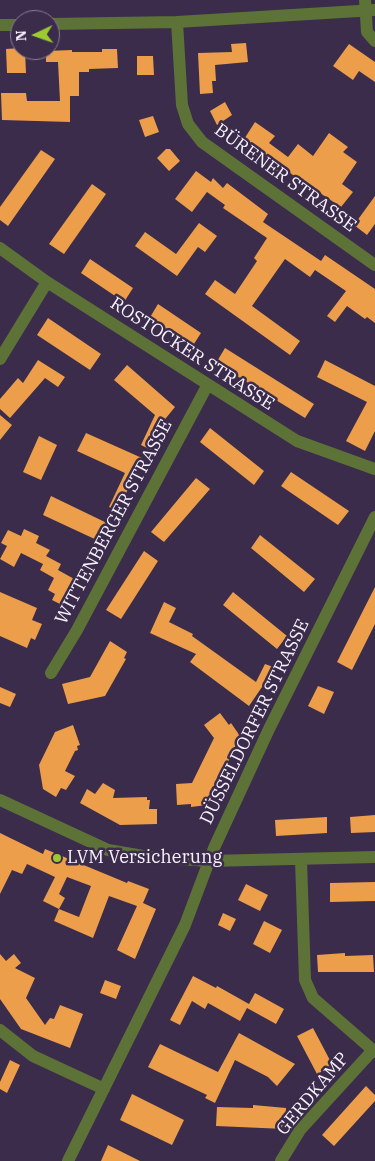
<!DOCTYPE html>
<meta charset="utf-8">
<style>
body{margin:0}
#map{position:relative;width:375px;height:1161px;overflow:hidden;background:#3a2c4a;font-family:"IBM Plex Serif",serif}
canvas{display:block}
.north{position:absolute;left:10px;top:10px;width:50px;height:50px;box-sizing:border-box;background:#3a2c4a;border:1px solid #867b92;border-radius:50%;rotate:267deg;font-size:14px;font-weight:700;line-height:20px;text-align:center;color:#f7f2fe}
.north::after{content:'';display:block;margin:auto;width:18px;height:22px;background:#9dca30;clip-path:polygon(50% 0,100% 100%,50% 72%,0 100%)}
</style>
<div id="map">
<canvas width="375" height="1161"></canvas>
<div class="north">N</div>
</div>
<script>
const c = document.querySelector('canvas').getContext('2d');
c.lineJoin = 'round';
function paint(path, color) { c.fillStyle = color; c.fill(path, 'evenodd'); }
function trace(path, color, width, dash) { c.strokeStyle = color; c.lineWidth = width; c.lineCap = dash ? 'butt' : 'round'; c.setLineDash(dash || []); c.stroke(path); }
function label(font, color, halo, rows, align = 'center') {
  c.font = font + ' "IBM Plex Serif",serif'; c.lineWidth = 5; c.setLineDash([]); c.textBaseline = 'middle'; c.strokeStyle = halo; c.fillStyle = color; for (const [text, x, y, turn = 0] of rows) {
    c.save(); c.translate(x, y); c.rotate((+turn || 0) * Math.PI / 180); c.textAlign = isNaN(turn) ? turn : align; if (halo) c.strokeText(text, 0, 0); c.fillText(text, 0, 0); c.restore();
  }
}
const building = new Path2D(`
 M246,43L248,62L215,65L216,81H212L213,93L200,94L198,53L232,52L231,44Z
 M349,44L375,62V82L359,71L353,80L333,66Z
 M20,48L25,50L26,73H7L6,49Z
 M102,49H117L118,68L89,69V72H79V96H70V122L2,120L1,93H26L27,101H60L58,62H46V51L72,50V52H102Z
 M137,56H153L154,75H137Z
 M225,102L232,115L217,125L210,111Z
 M153,116L159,132L145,137L139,120Z
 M255,122L275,136L269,143L288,157L298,144L313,156L329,133L348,147L343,152L357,162L342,184L353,192L341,207L284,169L280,174L241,144Z
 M166,149H170L180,161L169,171L157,158Z
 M41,150L55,159L8,226L0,220V207Z
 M196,171L211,182L213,178L223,188L227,183L268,214L263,222L321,261L325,255L375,289V323L367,317L365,319L347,306L335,322L327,316L346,291L315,270L310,277L285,259L252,306L300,341L290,355L205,294L215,280L235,294L257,261L254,258L267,238L223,208L225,205L207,192L192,212L175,199Z
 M92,184L106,194L64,254L49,244Z
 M375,196V224L367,235L354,225Z
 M199,223L217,236L205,252L198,247L177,276L135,246L145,232L176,254Z
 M90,259L133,288L124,302L81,273Z
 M158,304L201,333L192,347L149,319Z
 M48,318L101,354L90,370L37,335Z
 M225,348L314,404L305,418L216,363Z
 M38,360L65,377L58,387L45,378L10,418L0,409V399L18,378L23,383Z
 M325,360L375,386V431L365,451L346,441L367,402L317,377Z
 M127,365L175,407L157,429L160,430L151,450L141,445L155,415L114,380Z
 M0,415L12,425L0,440Z
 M210,428L264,471L254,485L200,442Z
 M86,433L142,458L118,511L109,507L125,473L77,451Z
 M39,436L57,445L41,480L23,472Z
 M291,472L349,511L338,525L281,486Z
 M196,478L210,489L164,542L151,532Z
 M51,496L109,524L101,542L43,515Z
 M24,529L39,536L36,543L50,550L46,556L61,564L58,570L76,580L70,593L73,594L66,607L52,600L55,594L48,590L54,578L40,570L46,558L43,564L21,553L14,567L0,559L7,546L1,543L8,530L21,536Z
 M260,535L315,579L304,592L251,548Z
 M144,551L158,561L121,619L106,610Z
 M375,587V624L352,670L337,662Z
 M0,592L37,608L32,620L42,624L35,640L31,638L27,648L0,636Z
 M233,592L287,636L277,649L223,605Z
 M164,602L176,608L169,622L193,634L192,636L256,682L265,664L276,668L266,689L262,687L249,706L190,662L196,654L150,633Z
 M110,641L127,652L124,658L126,659L105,696L68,704L62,684L90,677Z
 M318,686L334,692L324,714L308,706Z
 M0,687L16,694L10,707L0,703Z
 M220,713L229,725L231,723L240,736L224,771L207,805L191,807V804L177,805L176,784L192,783L214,738L204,725Z
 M73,725L80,745L77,746L78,750L75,751L65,771L75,776L66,790L61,788L56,797L43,789L39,765L55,732Z
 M103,783L115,790L113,798L147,797V800H150L149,809H157V824L120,825L80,803L87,789L95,794Z
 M375,815V832L351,833L350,817Z
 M327,817V833L276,836L275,820Z
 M0,833L43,854L45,849L127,883L128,881L149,889L143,903L156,909L135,959L117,950L137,906L109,896L93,938L54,921L59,909L43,901L55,877L27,864L22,874L12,870L0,894ZM67,877L91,886L79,917L59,909L65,898L59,894Z
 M375,882V901L330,902V883Z
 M246,884L268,895L260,911L238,900Z
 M223,913L236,919L230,931L218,925Z
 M264,921L282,930L270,953L253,944Z
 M345,953V956L373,955L374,972H318L317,955Z
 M0,954L6,961L14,954L21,963L15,968L35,978L26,998L45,1025L50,1018L54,1019L60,1005L83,1014L70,1048L21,1029L0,999Z
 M193,976L216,988L217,986L249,1004L255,993L284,1009L276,1024L247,1008L240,1021L208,1003L205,1009L192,1001L180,1025L170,1020Z
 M105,980L121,986L116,999L100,993Z
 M313,1028L333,1066L317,1074L297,1036Z
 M239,1033L295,1064L277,1086L268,1077L235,1060L215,1103L205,1098L207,1095L148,1067L160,1044L218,1072Z
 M10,1060L20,1065L7,1093L0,1089V1082Z
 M366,1086L375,1095V1101L334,1146L322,1135Z
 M132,1094L184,1120L172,1145L120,1120Z
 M253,1105L286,1108L285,1129L216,1126L217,1107L253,1108Z
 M108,1145L140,1161H101Z`);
const minor = new Path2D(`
 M365,0L367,32L375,41
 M177,22L182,105L188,124L202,142L375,265
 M50,24L177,22L375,10
 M0,25H20
 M0,248L47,282L297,441L375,469
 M0,359L47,282
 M51,673L77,630L207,386
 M0,800L108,850L149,857L209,861L375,857
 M301,860L305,980L313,998L375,1052
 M0,1030L33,1056L104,1089
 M68,1161L185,925L214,848L269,729L375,517
 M281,1161L300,1130L373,1050`);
const markers = [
 [57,858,5,"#9dca30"]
];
const streetNames = [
 ["BÜRENER STRASSE",285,178,36],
 ["ROSTOCKER STRASSE",192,354,33],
 ["WITTENBERGER STRASSE",114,522,-62],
 ["DÜSSELDORFER STRASSE",255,722,-64],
 ["GERDKAMP",313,1094,-50]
];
const poiNames = [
 ["LVM Versicherung",67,858]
];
paint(building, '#ec9e4b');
trace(minor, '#5d7237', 12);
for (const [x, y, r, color] of markers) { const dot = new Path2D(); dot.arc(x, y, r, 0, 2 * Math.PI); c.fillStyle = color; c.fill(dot); trace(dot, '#3a2c4a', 2); }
label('18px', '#f7f2fe', '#3a2c4a', streetNames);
label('18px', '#f7f2fe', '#3a2c4a', poiNames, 'left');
</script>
